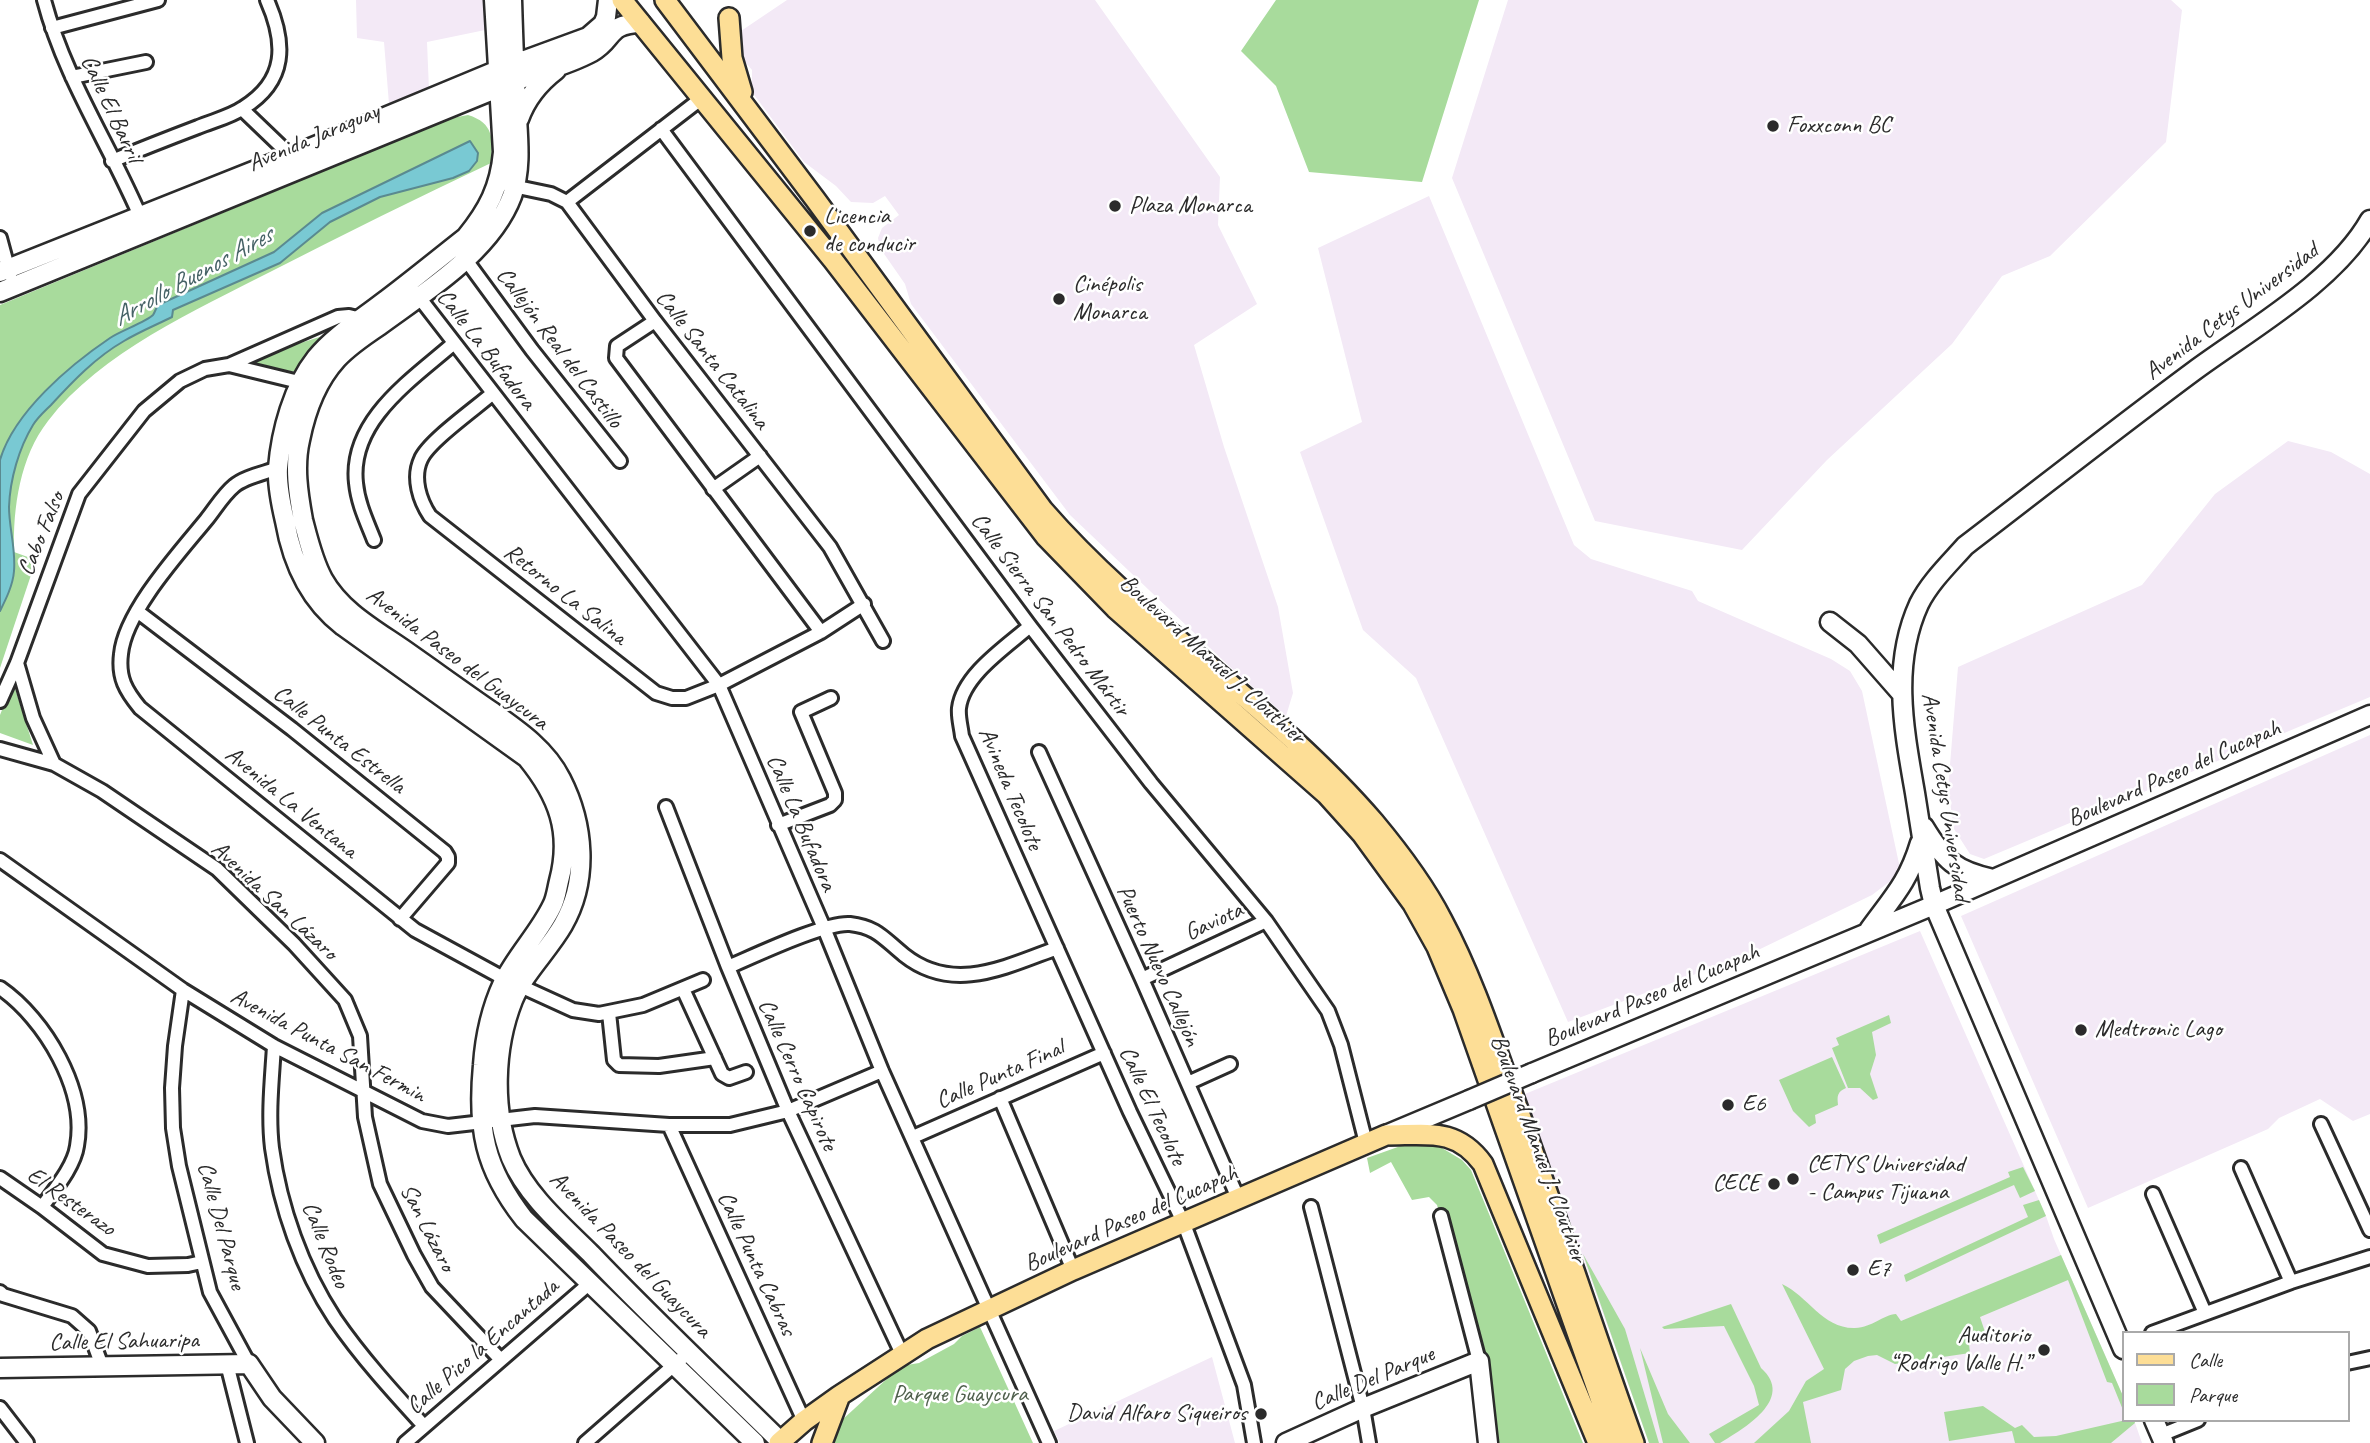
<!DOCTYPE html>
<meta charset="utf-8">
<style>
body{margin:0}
#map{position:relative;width:2370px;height:1443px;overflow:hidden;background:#fff;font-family:Caveat,sans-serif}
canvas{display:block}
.legend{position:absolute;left:2122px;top:1331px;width:228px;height:91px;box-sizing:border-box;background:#fff;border:2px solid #aaa;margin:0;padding:9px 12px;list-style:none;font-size:21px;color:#2b2b2b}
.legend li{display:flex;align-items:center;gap:14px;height:35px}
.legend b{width:35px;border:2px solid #aaa}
</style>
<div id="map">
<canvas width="2370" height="1443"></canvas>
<ul class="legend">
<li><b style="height:9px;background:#fdde96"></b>Calle</li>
<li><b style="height:19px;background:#a8db9c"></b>Parque</li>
</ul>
</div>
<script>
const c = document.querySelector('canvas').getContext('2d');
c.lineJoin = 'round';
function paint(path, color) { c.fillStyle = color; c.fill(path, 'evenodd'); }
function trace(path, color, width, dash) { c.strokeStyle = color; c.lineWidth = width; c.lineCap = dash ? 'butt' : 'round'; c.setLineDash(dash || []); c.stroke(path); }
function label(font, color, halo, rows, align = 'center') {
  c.font = font + ' Caveat,sans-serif'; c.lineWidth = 5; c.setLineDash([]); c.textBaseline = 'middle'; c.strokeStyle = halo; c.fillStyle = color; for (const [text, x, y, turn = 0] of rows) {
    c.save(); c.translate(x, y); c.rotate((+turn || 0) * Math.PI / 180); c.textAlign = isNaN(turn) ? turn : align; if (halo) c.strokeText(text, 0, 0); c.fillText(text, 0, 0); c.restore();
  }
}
const built = new Path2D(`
 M356,0H487L490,29L427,42L429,90L389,104L384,42L357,38Z
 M787,0H1095L1220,177L1218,225L1257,304L1194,345L1224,447L1278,607L1293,693L1286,716L1229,666L1070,515L911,304L905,284L880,248L878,238L882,228L899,215L885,196L873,203L851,202L836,186L804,162L752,92V70L735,50L738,33Z
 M1508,0H2171L2182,10L2166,142L2050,256L2002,276L1952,344L1827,460L1742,550L1595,521L1452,178Z
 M1429,196L1574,545L1591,559L1692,591L1698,601L1831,659L1850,671L1862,691L1901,873L1872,895L1754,952L1568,1022L1416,678L1363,630L1300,452L1362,422L1318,248Z
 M2288,441L2331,452L2370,474V697L1984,859L1970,854L1954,829L1948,789L1958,667L2142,585L2215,494Z
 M2370,735V1114L2353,1121L2320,1099L2279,1118L2268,1129L2088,1208L1961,916Z
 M1920,931L2046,1216L2054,1239L2123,1396V1420H2134L2142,1443H1649L1525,1094Z
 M1212,1357L1235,1443H1060L1054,1431Z`);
const green = new Path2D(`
 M1276,0H1479L1422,182L1309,172L1276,86L1241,51Z
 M468,115C494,123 493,139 491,163C417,198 344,234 272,271C196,310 101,352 48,421C20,457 13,507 14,552L36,560L0,668V305L452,118Z
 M329,334L296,372L250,364L291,346Z
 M13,682L33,745L0,733V715Z
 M1889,1015L1891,1023L1872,1032L1876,1055L1870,1074L1878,1098L1873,1100L1860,1088H1848L1832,1048L1839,1045L1836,1038Z
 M1832,1057L1846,1088C1837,1092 1837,1096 1838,1105L1815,1115L1816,1123L1809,1127L1793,1111L1779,1080Z
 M1432,1142L1462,1160L1471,1170L1583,1443H1495L1483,1358L1437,1205L1429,1197L1412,1200L1391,1162L1370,1173L1367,1158L1409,1143Z
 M2023,1167L2035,1191L2020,1198L2014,1185L1880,1244L1877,1235L2010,1177L2008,1172Z
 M2039,1200L2046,1216L1906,1282L1904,1275L2028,1217L2023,1205Z
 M1583,1254L1625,1329L1659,1443H1649Z
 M2061,1255L2123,1396V1410L2112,1383L2107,1382L2068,1280L1980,1317L1986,1335L1978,1338V1342L1969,1344L1970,1353L1895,1364L1877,1355L1868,1356L1854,1361L1845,1369L1841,1390L1803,1402L1811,1443H1754L1789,1411L1806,1381L1824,1369L1782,1284C1808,1296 1823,1329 1855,1328C1873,1327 1883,1315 1896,1314L1901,1321Z
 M1731,1304L1761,1368C1796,1399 1743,1429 1720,1443H1715L1709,1434L1759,1405L1754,1386L1724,1326L1664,1329L1662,1327Z
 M980,1327L1033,1443H830L834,1431L842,1420L901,1366L919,1363L954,1344L962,1336Z
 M1640,1348L1668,1414L1690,1443H1663Z
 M1983,1406L2015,1428L2022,1425L2034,1437L2056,1436L2126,1420H2134L2135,1423L2111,1443H2015L2012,1431L1949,1441L1944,1412Z`);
const water = new Path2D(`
 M470,141L478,153L477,161L469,171L453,178L380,197L330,222L280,263L173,310L172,317C156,325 139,332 124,341C96,357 73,381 51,405C45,411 38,417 33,425C19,448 10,479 9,507C9,528 16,549 14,571C13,585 6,599 0,611V460C14,412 70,365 110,338C120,331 146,322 153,315C155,312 156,308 158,305L274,252L322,213Z`);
const street = new Path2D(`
 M44,0C65,80 112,148 143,223
 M52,28L158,0
 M72,77L146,62
 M242,109L291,156
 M661,129L1030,626L1151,783L1266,921L1328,1011L1341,1045L1366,1143
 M112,161C141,149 169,138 198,127C212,121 230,117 243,108C287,81 286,43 267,0
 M508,185L551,194L567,202L655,321L830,547L883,641
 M567,202L702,98
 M0,238L10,275
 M466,260L532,350L620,461
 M415,292L719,685L824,928L882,1071L1049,1443
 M655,321L617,346L616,358L821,632
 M229,365L307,384
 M493,393C476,408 429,441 421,459C412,478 420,501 430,516L656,693L672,698H686L719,685L821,632L864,604
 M278,468C265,473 244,477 234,486C223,495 215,509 206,520C179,553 125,612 121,654C118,678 126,691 140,708L415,930L505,979L573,1010L599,1014L643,1005L703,980
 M713,489L760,456
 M374,540C367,522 358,504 356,483C349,420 413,379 454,343
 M137,611L292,729L445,852L448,857V863L400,919
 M1030,626C1006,647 963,675 959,708C958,717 961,727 962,736L1130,1112L1184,1224L1244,1385L1254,1443
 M17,663L33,718L54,764
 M0,701L17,663L79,494L144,411L180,381L205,369L229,365L338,317L349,316L361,319
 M0,749L54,764L102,791L217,869L294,944L345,1000L360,1036L365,1117L380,1184L414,1255L432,1287L501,1360
 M1039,752L1142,979L1238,1198
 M666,807L728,967L788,1111L902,1354
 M778,825L830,805L835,800V793L801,712L831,698
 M0,860L183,990L274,1046L422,1121L448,1126L535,1116L669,1125H730L788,1111L882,1071
 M728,967C754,956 825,922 850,924C877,927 884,939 904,955C953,994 1005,967 1057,948
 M1142,979L1266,921
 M0,988C45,1019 87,1090 77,1146C74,1167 54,1190 42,1207
 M683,989L722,1074L729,1078L746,1072
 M183,990L175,1046L172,1088L173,1128L179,1166L210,1292L249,1364
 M609,1013L614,1060L619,1065L659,1066L715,1058
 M274,1046C272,1079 268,1114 272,1148C280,1207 302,1269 335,1319C361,1357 393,1392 424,1426
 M1188,1083L1230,1064
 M1000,1098L1073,1270
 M2321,1124L2370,1230
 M669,1125L804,1421
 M913,1137L1104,1053
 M2241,1168L2291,1282
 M0,1178L42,1207L103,1254L148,1266L188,1265L202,1262
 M2153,1194L2205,1313
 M1311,1207L1363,1408L1369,1443
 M1441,1216L1479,1361
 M0,1292L3,1295L72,1316L89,1331L102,1366
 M2152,1333L2291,1282L2370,1257
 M2347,1363L2370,1358
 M227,1364L247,1443
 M0,1408L27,1443
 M2161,1435L2198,1420
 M405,1443L590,1283
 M585,1443L689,1352`);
const secondary = new Path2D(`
 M494,0L503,152C500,187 488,210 466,237C438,259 410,282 382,303C360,320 334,336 316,358C293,387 281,431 278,468C277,485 281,504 285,521C292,561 309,600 343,626L527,758C558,796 572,832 559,881C557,889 556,899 552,906C539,933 516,956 503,983C491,1009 485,1036 483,1065C477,1128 484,1168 524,1219L755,1443
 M512,0C513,33 514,66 516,99C517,131 523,166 512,196C491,252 425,292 379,326C364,336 349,346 337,359C316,382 306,410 300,440C294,466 298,493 303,520C308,539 313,561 323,579C341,611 374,629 403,649C433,670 462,691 491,711C518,730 546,749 561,779C584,824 589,880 563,925C548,951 524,973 513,1000C494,1048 492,1110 511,1158C527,1196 563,1226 591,1254C653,1319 718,1380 782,1443
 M519,119C526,99 539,83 556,70
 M0,272L291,156L498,70L588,37L603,24L606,17L608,0
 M0,292L515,81C540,72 568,65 592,52C615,39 606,24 641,23
 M1830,622L1858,644L1901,693
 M1924,827C1944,860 1955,871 1993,879
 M1869,930C1892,898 1908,883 1920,843
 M1532,1073L1934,905L2370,715
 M1388,1134L1469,1100
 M2123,1349L1934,905L1930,888C1925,856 1920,824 1915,793C1904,730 1891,665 1919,604C1930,582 1949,564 1965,546C2041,488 2117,428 2194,371C2251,329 2335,282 2370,220
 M0,1368L249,1364L272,1398L315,1443
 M2154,1420L2164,1443
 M1286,1443L1363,1408L1479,1361L1488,1443`);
const primary = new Path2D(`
 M622,0L833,260L1046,537L1115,608L1326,794L1362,834L1413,904L1437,947L1463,1009L1616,1443
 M665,0L815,199L1043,510C1142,624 1275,707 1374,822C1399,852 1424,885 1442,920C1475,982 1496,1050 1520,1115C1559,1224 1595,1334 1634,1443
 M729,18L732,58L742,92
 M779,1443L804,1421L839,1396L927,1339L1073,1270L1386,1135C1427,1135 1456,1127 1483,1164L1598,1443
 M822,1443L839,1398`);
const secondaryBridge = new Path2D(`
 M1469,1100L1532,1073`);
const markers = [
 [1773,126,7,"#2b2b2b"],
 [1115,206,7,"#2b2b2b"],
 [810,231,7,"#2b2b2b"],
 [1059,299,7,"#2b2b2b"],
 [2081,1030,7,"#2b2b2b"],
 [1728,1105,7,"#2b2b2b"],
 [1793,1179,7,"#2b2b2b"],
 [1774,1184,7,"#2b2b2b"],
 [1853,1270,7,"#2b2b2b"],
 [2044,1350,7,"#2b2b2b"],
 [1261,1414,7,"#2b2b2b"]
];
const streetNames = [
 ["Calle El Barril",111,109,65],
 ["Avenida Jaraguay",314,138,-23],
 ["Avenida Cetys Universidad",2232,312,-37],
 ["Callejón Real del Castillo",559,348,53],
 ["Calle La Bufadora",486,350,52],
 ["Calle Santa Catalina",712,360,52],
 ["Cabo Falso",42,534,-68],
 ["Retorno La Salina",565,595,38],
 ["Calle Sierra San Pedro Mártir",1050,615,53],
 ["Avenida Paseo del Guaycura",457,659,37],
 ["Boulevard Manuel J. Clouthier",1212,660,42],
 ["Calle Punta Estrella",339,740,38],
 ["Boulevard Paseo del Cucapah",2174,774,-24],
 ["Avineda Tecolote",1010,789,67],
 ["Avenida Cetys Universidad",1945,797,81],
 ["Avenida La Ventana",291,803,39],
 ["Calle La Bufadora",801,823,67],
 ["Avenida San Lázaro",274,901,43],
 ["Gaviota",1214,922,-25],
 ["Puerto Nuevo Callejón",1158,966,66],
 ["Boulevard Paseo del Cucapah",1652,996,-23],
 ["Avenida Punta San Fermin",328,1046,28],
 ["Calle Cerro Capirote",797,1075,66],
 ["Calle Punta Final",1000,1075,-24],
 ["Calle El Tecolote",1152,1106,65],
 ["Boulevard Manuel J. Clouthier",1538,1149,70],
 ["El Resterazo",71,1202,35],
 ["Boulevard Paseo del Cucapah",1131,1219,-24],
 ["Calle Del Parque",221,1226,75],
 ["San Lázaro",427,1228,63],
 ["Calle Rodeo",325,1245,68],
 ["Avenida Paseo del Guaycura",630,1255,46],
 ["Calle Punta Cabras",756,1264,65],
 ["Calle El Sahuaripa",124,1342,-1],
 ["Calle Pico la Encantada",483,1347,-41],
 ["Calle Del Parque",1373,1379,-23]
];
const poiNames = [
 ["Foxxconn BC",1787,126],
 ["Plaza Monarca",1129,206],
 ["Licencia",824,217],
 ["de conducir",824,245],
 ["Cinépolis",1073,285],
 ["Monarca",1073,313],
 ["Medtronic Lago",2095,1030],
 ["E6",1742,1105],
 ["CETYS Universidad",1807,1165],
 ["- Campus Tijuana",1807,1193],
 ["CECE",1760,1184,"right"],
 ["E7",1867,1270],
 ["Auditorio",2030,1336,"right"],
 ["“Rodrigo Valle H.”",2030,1364,"right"],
 ["David Alfaro Siqueiros",1247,1414,"right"]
];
const parkNames = [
 ["Parque Guaycura",960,1395]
];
const waterNames = [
 ["Arrollo Buenos Aires",193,277,-29]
];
paint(built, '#f3e9f6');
paint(green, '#a8db9c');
paint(water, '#79c9d3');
trace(water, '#5a8a90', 2);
trace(street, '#2b2b2b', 18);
trace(secondary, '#2b2b2b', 23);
trace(primary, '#2b2b2b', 24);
trace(street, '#fff', 12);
trace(secondary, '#fff', 18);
trace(primary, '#fdde96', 19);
trace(secondaryBridge, '#2b2b2b', 23, []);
trace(secondaryBridge, '#fff', 18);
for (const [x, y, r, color] of markers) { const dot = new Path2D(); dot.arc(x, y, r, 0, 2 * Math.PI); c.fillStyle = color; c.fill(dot); trace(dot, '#fff', 2.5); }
label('24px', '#2b2b2b', '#fff', streetNames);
label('24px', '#2b2b2b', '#fff', poiNames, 'left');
label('24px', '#50604d', '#fff', parkNames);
label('italic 26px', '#466266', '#fff', waterNames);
</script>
